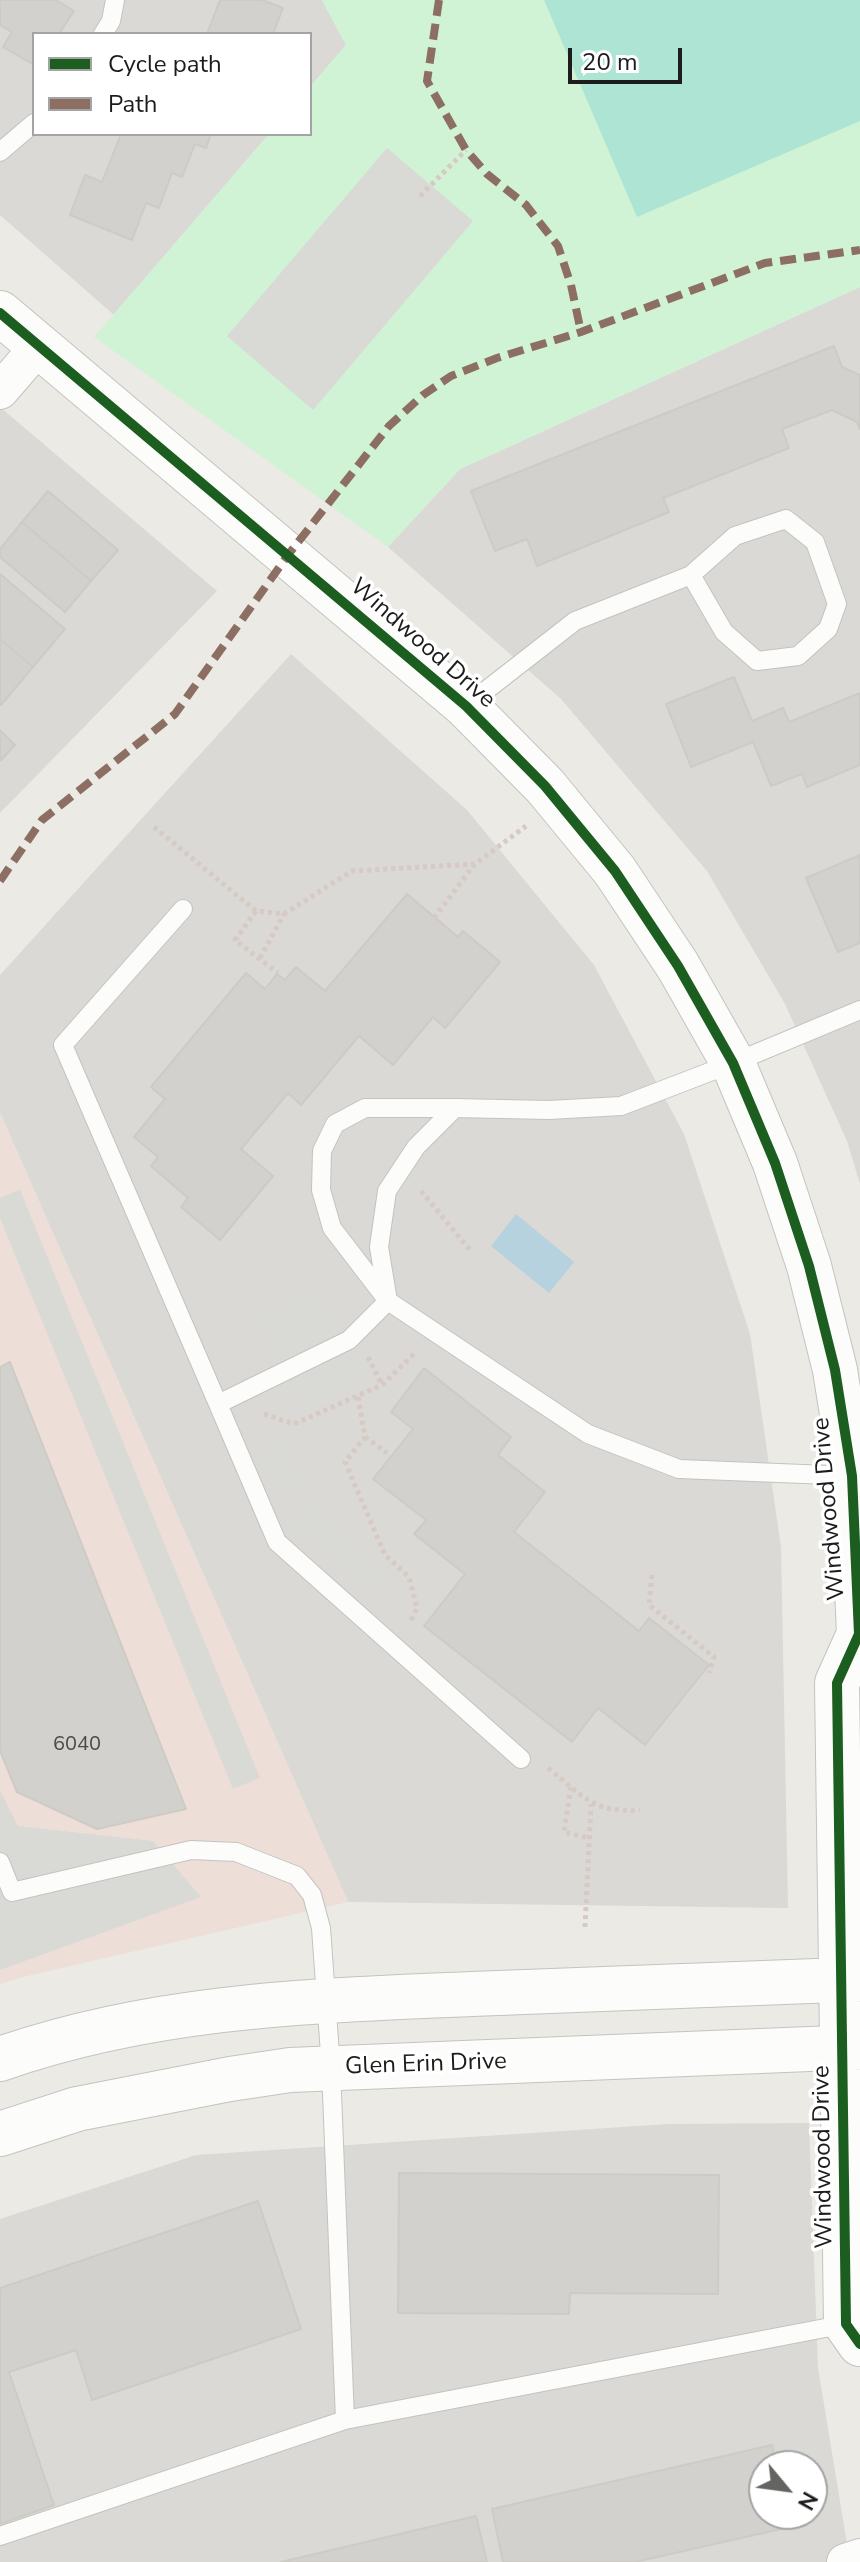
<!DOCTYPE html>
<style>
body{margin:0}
#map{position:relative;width:860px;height:2562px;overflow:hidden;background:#ebeae4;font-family:"Nunito Sans",sans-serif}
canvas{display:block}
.legend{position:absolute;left:32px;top:32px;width:280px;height:104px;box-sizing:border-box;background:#fff;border:2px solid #a4a4a4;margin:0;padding:10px 14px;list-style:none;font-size:24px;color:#1c1c1c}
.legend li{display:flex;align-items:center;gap:16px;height:40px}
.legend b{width:40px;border:2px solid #a4a4a4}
.north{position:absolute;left:748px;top:2450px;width:80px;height:80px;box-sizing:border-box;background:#fff;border:2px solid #a4a4a4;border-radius:50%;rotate:119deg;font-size:22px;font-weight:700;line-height:32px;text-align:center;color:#1c1c1c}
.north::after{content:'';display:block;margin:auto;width:28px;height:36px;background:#646462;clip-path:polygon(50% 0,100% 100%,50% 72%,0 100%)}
.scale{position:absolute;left:568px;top:48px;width:114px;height:36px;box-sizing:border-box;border:4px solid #1c1c1c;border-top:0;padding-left:10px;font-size:24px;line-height:28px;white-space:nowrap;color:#1c1c1c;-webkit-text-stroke:6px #fff;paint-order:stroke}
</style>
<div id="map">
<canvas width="860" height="2562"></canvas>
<ul class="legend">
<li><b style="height:10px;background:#1b5e20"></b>Cycle path</li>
<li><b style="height:10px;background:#8d6e63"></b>Path</li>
</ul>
<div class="north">N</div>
<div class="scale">20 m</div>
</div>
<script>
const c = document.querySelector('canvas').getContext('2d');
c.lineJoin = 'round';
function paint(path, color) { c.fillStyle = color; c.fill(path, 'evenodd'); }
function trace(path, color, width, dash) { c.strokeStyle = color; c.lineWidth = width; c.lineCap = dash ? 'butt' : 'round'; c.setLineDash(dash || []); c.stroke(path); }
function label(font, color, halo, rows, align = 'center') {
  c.font = font + ' "Nunito Sans",sans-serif'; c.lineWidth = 7; c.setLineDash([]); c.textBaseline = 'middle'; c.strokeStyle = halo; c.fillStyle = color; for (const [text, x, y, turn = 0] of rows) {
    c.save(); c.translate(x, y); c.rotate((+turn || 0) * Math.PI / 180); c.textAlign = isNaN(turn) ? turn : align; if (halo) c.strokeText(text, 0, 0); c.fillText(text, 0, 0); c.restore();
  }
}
const residential = new Path2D(`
 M0,0H322L346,45L310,87V34H34V134H269L114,315L0,215Z
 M860,287V1184L847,1141L785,1004L707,871L561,699L388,547L460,469Z
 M0,407L217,591L0,813Z
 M291,654L467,810L594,965L684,1134L750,1334L781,1547L788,1908L348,1902L0,1113V975Z
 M809,2123L818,2368L850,2562H0V2219L196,2155L669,2124ZM764,2466H812V2514H764Z`);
const commercial = new Path2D(`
 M0,1113L348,1902L27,1976L0,1984Z`);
const park = new Path2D(`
 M322,0H860V287L460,469L388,547L94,337L269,134H310V87L346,45Z`);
const pitch = new Path2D(`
 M544,0H860V121L637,217Z`);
const parking = new Path2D(`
 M387,148L473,221L313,410L227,336Z
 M20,1190L260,1778L233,1789L0,1218V1198Z
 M318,1289L333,1324L342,1322L366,1379L300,1407L261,1314Z
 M283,1440L303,1486L278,1497L257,1451Z
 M307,1500L391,1573L372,1594L288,1522Z
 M0,1790L18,1826L153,1841L201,1897L0,1970Z`);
const water = new Path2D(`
 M516,1214L574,1262L549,1293L491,1246Z`);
const building = new Path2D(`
 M0,0H56L74,11L59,34H34V65L3,47L12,32L0,25Z
 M220,0H262L283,8L273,34H207Z
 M121,134H211L206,148L195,144L182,177L172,173L159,208L146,203L132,240L70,215L85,175L102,182Z
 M834,346L842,367L860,375V429L857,422L832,410L782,429L789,448L663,498L669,512L537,566L527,539L495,551L471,491Z
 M48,491L118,550L91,581L22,522Z
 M22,522L91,581L65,612L0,557V549Z
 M0,574L65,629L33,667L0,639Z
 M0,639L33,667L1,705L0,704Z
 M734,677L752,721L783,708L789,722L860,693V765L807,787L802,774L771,786L753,742L691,767L666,704Z
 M0,730L15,745L0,761Z
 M860,855V943L838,952L806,878Z
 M407,894L458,937L463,931L500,962L445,1028L433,1017L393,1065L359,1036L301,1105L288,1093L241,1149L273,1176L220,1240L181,1207L188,1198L151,1166L158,1157L134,1137L165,1099L151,1087L246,973L265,989L277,974L285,980L296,967L325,991Z
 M10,1362L186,1809L97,1829L17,1792L0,1751V1367Z
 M424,1368L511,1437L498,1455L545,1492L514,1532L639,1631L649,1618L709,1665L645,1745L598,1708L572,1742L424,1626L465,1574L414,1534L426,1520L373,1479L413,1429L391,1412Z
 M399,2173L719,2175L718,2294L570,2293L569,2314L398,2313Z
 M258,2201L301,2329L92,2400L76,2350L9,2372L54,2505L0,2524V2288Z
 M772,2445L777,2466H764V2514H787L790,2527L635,2562H503L492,2509Z
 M476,2516L487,2562H281Z`);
const path = new Path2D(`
 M420,196L466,150
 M154,827L256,911L284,914L352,871L475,864L526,826
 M256,911L235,940L278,973
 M434,918L474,865
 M260,958L284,914
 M421,1191L470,1250
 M368,1357L382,1385
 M358,1397L365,1437L345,1462L385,1555L409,1577L417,1608L410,1623
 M264,1414L294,1424L382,1385L415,1353
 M365,1437L387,1453
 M652,1575L649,1605L714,1657L709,1673
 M548,1768C583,1796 592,1813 640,1810
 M571,1787L564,1832L589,1838
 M585,1927L591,1804`);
const service = new Path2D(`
 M103,34L111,21L115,0
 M0,152L34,123
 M466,706L575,621L691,575L724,632L757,661L798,656L828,629L837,604L815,542L786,519L735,536L691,575
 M183,909L63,1045L218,1404L349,1340L388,1301L332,1228L321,1190L322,1151L335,1124L365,1108H455
 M218,1404L277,1542L521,1759
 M853,1476L679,1469L588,1434L388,1301L379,1247L387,1191L416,1147L455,1108L549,1110L621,1106L733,1063L860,1010
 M0,1862L12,1892L191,1850L236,1852L297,1876L312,1895L321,1928L331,2068L345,2420L0,2536
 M345,2420L846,2324`);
const minor = new Path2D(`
 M0,391L39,346
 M845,2562L860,2557`);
const tertiary = new Path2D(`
 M0,313L466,706L545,786L615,871L678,966L733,1063L775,1163L809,1266L835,1370L852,1476L859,1634L837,1683L846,2324L860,2344
 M0,2059C155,2005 310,2001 472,1994C602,1989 731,1985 860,1979
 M0,2134L77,2109L230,2079L290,2070L860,2047`);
const quiet = new Path2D(`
 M439,0L427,81L466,150L487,174L526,205L558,246L571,285L581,332
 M0,881L42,820L175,714L288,555L389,426L423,395L451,376L497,358L581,332L765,263L860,250`);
const cycleway = new Path2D(`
 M0,313L466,706L545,786L615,871L678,966L733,1063L775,1163L809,1266L835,1370L852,1476L859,1634L837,1683L846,2324L860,2344`);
const numberNames = [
 ["6040",77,1745]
];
const streetNames = [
 ["Windwood Drive",422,644,41],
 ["Windwood Drive",830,1509,-95],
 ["Glen Erin Drive",426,2065,-2],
 ["Windwood Drive",824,2157,-91]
];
paint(residential, '#dad9d6');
paint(commercial, '#eeded8');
paint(park, '#d1f3d5');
paint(pitch, '#ade4d4');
paint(parking, '#d9d9d6');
paint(water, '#b6d2df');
paint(building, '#d3d1cd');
trace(building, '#cecbc5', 2);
trace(service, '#c3c3c0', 20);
trace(minor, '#c3c3c0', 38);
trace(tertiary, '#c3c3c0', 46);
trace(path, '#d7c9c3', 5, [4, 4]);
trace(service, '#fcfcfb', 18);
trace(minor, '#fcfcfb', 36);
trace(tertiary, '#fcfcfb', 44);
trace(quiet, '#8d6e63', 8, [16, 8]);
trace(cycleway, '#1b5e20', 10);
label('20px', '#4a4948', null, numberNames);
label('24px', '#1c1c1c', '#fff', streetNames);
</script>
